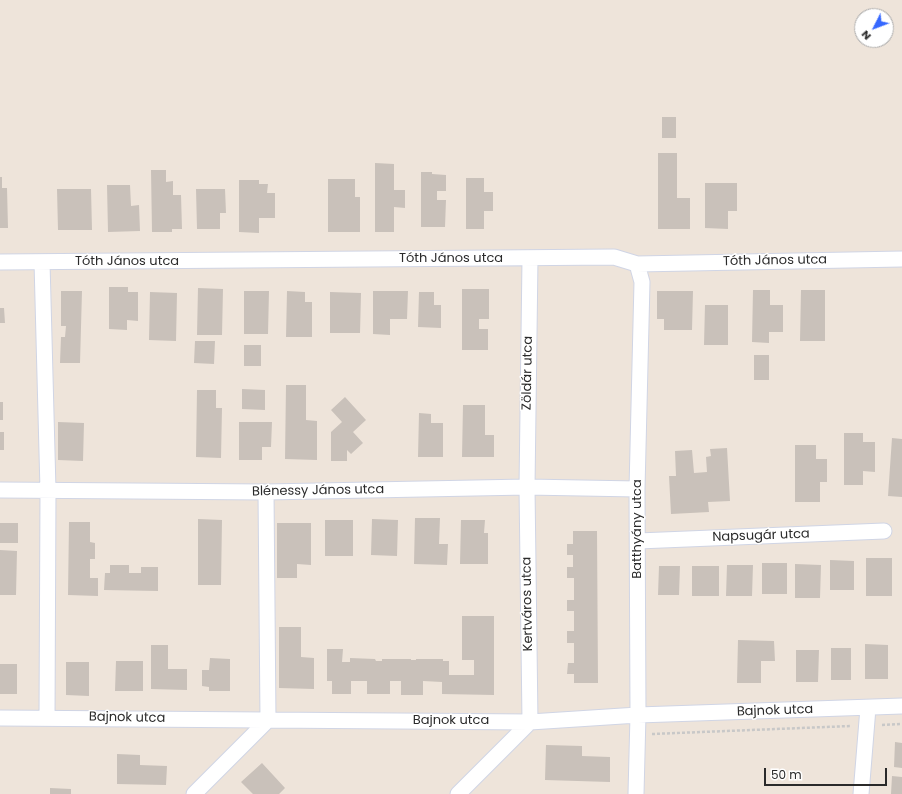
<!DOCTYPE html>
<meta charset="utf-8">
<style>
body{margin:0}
#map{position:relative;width:902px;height:794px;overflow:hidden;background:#eee4da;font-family:Poppins,sans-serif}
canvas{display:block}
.north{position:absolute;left:854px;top:8px;width:40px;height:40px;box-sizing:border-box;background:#fff;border:1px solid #aaa;border-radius:50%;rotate:228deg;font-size:11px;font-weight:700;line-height:16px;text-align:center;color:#2a2a2a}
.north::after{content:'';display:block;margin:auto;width:14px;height:18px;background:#3668ff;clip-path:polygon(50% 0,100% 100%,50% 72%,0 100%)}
.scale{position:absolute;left:764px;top:768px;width:123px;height:18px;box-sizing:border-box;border:2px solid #2a2a2a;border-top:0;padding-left:5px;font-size:12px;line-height:14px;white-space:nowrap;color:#2a2a2a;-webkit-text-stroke:3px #fff;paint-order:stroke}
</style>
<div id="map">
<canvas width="902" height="794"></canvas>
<div class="north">N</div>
<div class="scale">50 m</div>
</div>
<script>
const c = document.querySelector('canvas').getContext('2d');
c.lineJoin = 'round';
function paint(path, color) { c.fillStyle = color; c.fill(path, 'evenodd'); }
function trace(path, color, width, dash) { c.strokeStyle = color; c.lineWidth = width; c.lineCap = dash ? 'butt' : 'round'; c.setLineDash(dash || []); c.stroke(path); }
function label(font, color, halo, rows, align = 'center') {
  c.font = font + ' Poppins,sans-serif'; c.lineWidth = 3; c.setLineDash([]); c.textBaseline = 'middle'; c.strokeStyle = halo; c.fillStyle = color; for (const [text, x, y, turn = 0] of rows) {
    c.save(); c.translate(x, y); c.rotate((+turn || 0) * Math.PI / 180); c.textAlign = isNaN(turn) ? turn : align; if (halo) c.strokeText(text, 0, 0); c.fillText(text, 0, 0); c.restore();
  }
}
const building = new Path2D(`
 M662,117H676V138H662Z
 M658,153H677V198H690V229H658Z
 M375,163L394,164V190H405V208L394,207V232H375Z
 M151,170H166V182L173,181V195H181L182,229H172V232H152Z
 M421,172H432V174L446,175V191H437V200H446L445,227H421Z
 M0,177H2V188H7L8,228H0Z
 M466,178H484V192H493V211H484V229H466Z
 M328,179H355V197H360V232H328Z
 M239,180H259V184H268L267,193H275V218H259V233L239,232Z
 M705,183H737V211H728V229L705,228Z
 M107,185H130L131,206L139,205L140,231L108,232Z
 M57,189H91L92,230H58Z
 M196,189H225L226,213H220V229H197Z
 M109,287H128V292H138V321L127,320V330L109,329Z
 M198,288L223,289L222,335H197Z
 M462,289H489V319H479V329H488V350H462Z
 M753,290H770V305H783V332H769V343L752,342Z
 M801,290H825V341H800Z
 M61,291H82L80,363H60L61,337H65L66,326H61Z
 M244,291H269L268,334H244Z
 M287,291L305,292V302H312V337H286Z
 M373,291H408L407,319H390V335L373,334Z
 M657,291H693L692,330H664V319H657Z
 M150,292L177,293L176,341L149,340Z
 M330,292L361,293L360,333H330Z
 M419,292H434V305H441V328L418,327Z
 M705,305H728V345H704Z
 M0,308H4L5,323H0Z
 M195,341H215L214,364L194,363Z
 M244,345H261V366H244Z
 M754,355H769V380H754Z
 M286,385H306V420L317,421V460L285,459Z
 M242,389L265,390V410L242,409Z
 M197,390H216V408H222L221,458L196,457Z
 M345,397L366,420L353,432L363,443L351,454L347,450V461H331V432L342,422L331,410Z
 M0,402H3V420H0Z
 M463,405H485V435H494V457H462Z
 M419,413L431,414V423H443V457H418Z
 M58,422L84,423L83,461L58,460Z
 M239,422H272L271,447H262V460H239Z
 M0,432H4V450H0Z
 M844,433H863V442H875V472L863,471V485H844Z
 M892,438L902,439V497L888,496Z
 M795,445H816V459H827V482H820V502H795Z
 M727,448L730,501L708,502L709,512L671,514L669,476H676L675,451L692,450L694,473L707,472L706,457L711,456L710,449Z
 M415,518H440L439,544H448L447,565L414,564Z
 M198,519L222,520L221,585H198Z
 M372,519L398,520L397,556L371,555Z
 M325,520H353V556H325Z
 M461,520H485L484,533H488V564H460Z
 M69,522H90V542L95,543V559H90V578H98V596L68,595Z
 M0,523H18V543H0Z
 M277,523H311V565L297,564V578H277Z
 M573,531H597L598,683H574V674H567L568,663H574V643H567V631H574V611H567V600H574V578H567V567H573V555H567V544H573Z
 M0,550L17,551L16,595H0Z
 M866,558H892V596H866Z
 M830,560L854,561V590H830Z
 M762,563H787V594H762Z
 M795,564L821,565L820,598H795Z
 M110,565H129V573H141V567H158V591L104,590L105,573H110Z
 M727,565H753L752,596H726Z
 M659,566H680L679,595H658Z
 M692,566H719V596H692Z
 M462,616H494V695L442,694V682L423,681V695H401V681H390V694H367V681H351V694H332V681H327V649H343L342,662H350V658L375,659L376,661H382V659H411V660H416V659H443V661H449V675H474V660H462Z
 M279,627H301V657L314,658V689L279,688Z
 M738,640L774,641L775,661H761V683H737Z
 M865,644L888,645V679H865Z
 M151,645H168V669H187V690L151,689Z
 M831,648H851V680H831Z
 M796,650H819L818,682H796Z
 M210,658L230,659V691H209V687L202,686V670H209Z
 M116,661H143V691H115Z
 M66,662H89V696L66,695Z
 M0,664H17V694H0Z
 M895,742L902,743V768L894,767Z
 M546,745L582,746V756L610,757V782L545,780Z
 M117,754L140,755V765L167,766L166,785L117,784Z
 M262,763L285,788L279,794H253L241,782Z
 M892,776L902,777V794H891Z
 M50,788L71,789V794H50Z`);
const path = new Path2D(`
 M882,725L902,724
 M652,734L851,726`);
const minor = new Path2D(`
 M0,262L614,257L637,264L902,259
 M42,262L48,490L47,718
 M0,490L266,492L527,487L637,489
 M638,541L884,531
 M0,718L530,722L638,715L902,706
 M194,794L268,720L266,492
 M458,794L530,722L527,487L530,259
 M636,794L638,715L637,489L642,282L637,264
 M861,794L868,708`);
const streetNames = [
 ["Tóth János utca",451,259],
 ["Tóth János utca",775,261,-1],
 ["Tóth János utca",127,262],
 ["Zöldár utca",528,373,-89],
 ["Blénessy János utca",318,491,-1],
 ["Batthyány utca",638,529,-90],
 ["Napsugár utca",761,536,-2],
 ["Kertváros utca",528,604,-91],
 ["Bajnok utca",775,711,-2],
 ["Bajnok utca",127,718,1],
 ["Bajnok utca",451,721]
];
paint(building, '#c9c1ba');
trace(minor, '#d0d5e5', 17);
trace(path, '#c8c8c8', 2.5, [3, 2]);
trace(minor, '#fff', 15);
label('13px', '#2a2a2a', '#fff', streetNames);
</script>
